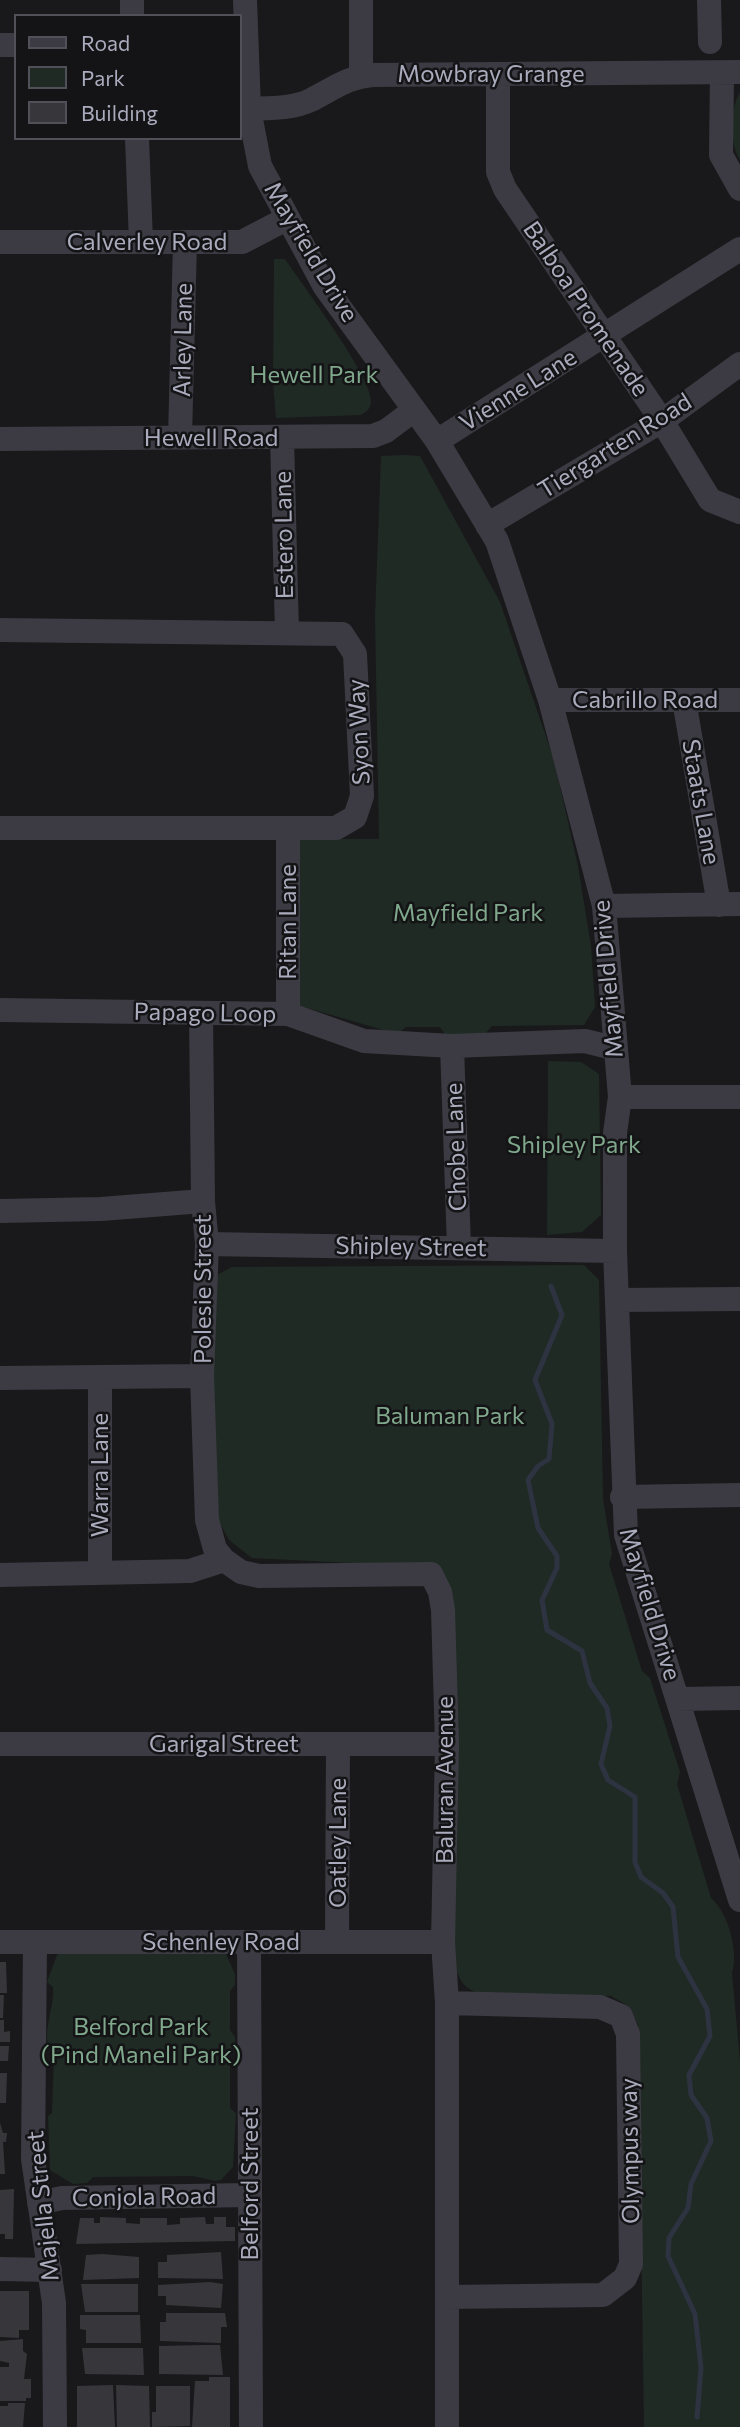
<!DOCTYPE html>
<style>
body{margin:0}
#map{position:relative;width:740px;height:2427px;overflow:hidden;background:#19191b;font-family:Commissioner,sans-serif}
canvas{display:block}
.legend{position:absolute;left:14px;top:14px;width:228px;height:126px;box-sizing:border-box;background:#141416;border:2px solid #505058;margin:0;padding:9px 12px;list-style:none;font-size:21px;color:#aaabbc}
.legend li{display:flex;align-items:center;gap:14px;height:35px}
.legend b{width:35px;border:2px solid #505058}
</style>
<div id="map">
<canvas width="740" height="2427"></canvas>
<ul class="legend">
<li><b style="height:9px;background:#3c3b43"></b>Road</li>
<li><b style="height:19px;background:#202a24"></b>Park</li>
<li><b style="height:19px;background:#37363a"></b>Building</li>
</ul>
</div>
<script>
const c = document.querySelector('canvas').getContext('2d');
c.lineJoin = 'round';
function paint(path, color) { c.fillStyle = color; c.fill(path, 'evenodd'); }
function trace(path, color, width, dash) { c.strokeStyle = color; c.lineWidth = width; c.lineCap = dash ? 'butt' : 'round'; c.setLineDash(dash || []); c.stroke(path); }
function label(font, color, halo, rows, align = 'center') {
  c.font = font + ' Commissioner,sans-serif'; c.lineWidth = 5; c.setLineDash([]); c.textBaseline = 'middle'; c.strokeStyle = halo; c.fillStyle = color; for (const [text, x, y, turn = 0] of rows) {
    c.save(); c.translate(x, y); c.rotate((+turn || 0) * Math.PI / 180); c.textAlign = isNaN(turn) ? turn : align; if (halo) c.strokeText(text, 0, 0); c.fillText(text, 0, 0); c.restore();
  }
}
const green = new Path2D(`
 M740,92V160C729,143 730,109 740,92Z
 M274,259H285C301,283 375,381 371,403C370,409 366,412 361,415L276,418L273,382Z
 M404,455L420,456L500,602L554,760L578,866L591,946L595,1007L584,1025L492,1026L485,1034H445L440,1027H406L397,1034L297,1005V839H379L375,616L381,456Z
 M548,1061L581,1062L599,1074L601,1215L582,1232L547,1235Z
 M584,1265L599,1280L603,1498L612,1554L609,1564L642,1671L650,1678L680,1772L677,1784L711,1898C728,1912 739,1952 732,1973L740,2061V2427H644L638,2024L625,2004L611,1996L481,1994C465,1989 460,1982 455,1966L433,1567L252,1558L229,1540L218,1520L209,1279L232,1267Z
 M217,1950L226,1954L235,1974V1985L230,1991V2030L235,2037V2049L230,2056V2108L236,2113L233,2167L221,2180L215,2181L193,2176L93,2177L87,2183L73,2184L50,2170L48,2116L52,2113L54,2058C38,2036 55,2011 53,1987L47,1982L57,1955L68,1951Z`);
const stream = new Path2D(`
 M551,1286L562,1315L535,1380L552,1424L549,1459L538,1466L528,1480L538,1528L557,1556V1568L542,1600L547,1630L582,1651L590,1683L607,1708L610,1726L601,1764L608,1780L635,1797V1862L641,1877L663,1893L673,1907L678,1957L707,2009L710,2036L689,2075L691,2095L707,2118L711,2141L691,2184L688,2208L669,2238L668,2256L695,2314L701,2368L697,2417`);
const building = new Path2D(`
 M0,1962H6L7,1993H0Z
 M0,1995H4L3,2018H0Z
 M0,2020H4V2032L10,2031V2042H0Z
 M0,2046H9L8,2061H0Z
 M0,2073H7L6,2103H0Z
 M0,2123L3,2133H7L6,2142H3L5,2174H0Z
 M14,2189L13,2239H5V2234H0V2190Z
 M100,2217L126,2218V2223L140,2224V2218H167V2225L180,2224V2218L205,2217L206,2224H214V2217H226V2227H235V2241L76,2244L80,2218H94V2223H100Z
 M221,2252L223,2279L158,2278V2262H167V2255Z
 M102,2254L139,2257V2278L83,2280L86,2255Z
 M210,2282L223,2284L221,2308L166,2305V2296H158V2285Z
 M81,2284H138V2312H85Z
 M0,2291H29V2330H19V2338L0,2337Z
 M166,2313H225L227,2327H221V2343L160,2341V2322H166Z
 M80,2315H140L141,2343H86V2330L80,2329Z
 M23,2339V2351L27,2354L24,2379H31V2398H26V2401H0V2367H9V2363L0,2361V2341Z
 M205,2345H220L223,2375L159,2374V2346Z
 M82,2348H143L144,2375L85,2374Z
 M209,2377H230V2427H192L195,2381H209Z
 M113,2385L115,2427H77V2386Z
 M116,2385L149,2386L150,2427H117Z
 M156,2386H190V2426L152,2427V2412H156Z
 M8,2403H25L23,2427H0V2406H8Z`);
const minor = new Path2D(`
 M132,0V16
 M245,0L249,109L260,166L325,287L437,441L497,541L550,700L604,906L620,1097L615,1133V1251L626,1535L740,1900
 M361,0V76
 M709,0L710,42
 M0,45H16
 M722,73L721,155L740,189
 M498,75V172L505,189L662,421L710,500L740,512
 M249,109C270,108 292,109 311,100C333,89 347,77 373,75L740,72
 M137,138L141,242
 M0,242H242L288,218
 M282,437L287,633
 M180,438L185,242
 M0,439L373,436L386,431L414,410
 M437,441L740,249
 M487,525L662,421L740,364
 M0,630L342,634L355,654L362,796L355,817L336,828H0
 M550,700H740
 M684,700L719,905
 M288,829V1014
 M604,906L740,904
 M0,1010L288,1014L364,1041L452,1046L585,1041L613,1048
 M201,1013L203,1201L207,1244L202,1376L207,1520L215,1549L224,1560
 M452,1046L459,1247
 M620,1097H740
 M0,1211L101,1209L203,1201
 M207,1244L615,1251
 M618,1300L740,1299
 M100,1377V1573
 M0,1378L202,1376
 M622,1497L740,1495
 M0,1575L190,1571L224,1560L241,1572L259,1576L431,1574L440,1592L443,1610L447,1744L443,1942L447,2003V2427
 M679,1699L740,1698
 M0,1744H447
 M337,1941L338,1744
 M0,1942H443
 M35,1942L33,2159L54,2303L55,2427
 M249,1942L251,2427
 M39,2203L62,2198L250,2195
 M0,2269L50,2270
 M447,2297L603,2295L625,2278L631,2264L628,2034L621,2016L600,2007L447,2003`);
const streetNames = [
 ["Mowbray Grange",491,74],
 ["Calverley Road",147,242],
 ["Mayfield Drive",311,252,59],
 ["Balboa Promenade",586,309,56],
 ["Arley Lane",183,340,-89],
 ["Vienne Lane",518,390,-32],
 ["Hewell Road",211,438],
 ["Tiergarten Road",615,446,-32],
 ["Estero Lane",284,535,-91],
 ["Cabrillo Road",645,700],
 ["Syon Way",359,732,-93],
 ["Staats Lane",701,802,80],
 ["Ritan Lane",288,922,-90],
 ["Mayfield Drive",608,979,-95],
 ["Papago Loop",205,1013,1],
 ["Chobe Lane",456,1147,-92],
 ["Shipley Street",411,1247,1],
 ["Polesie Street",203,1289,-90],
 ["Warra Lane",100,1475,-90],
 ["Mayfield Drive",650,1604,73],
 ["Garigal Street",224,1744],
 ["Baluran Avenue",445,1780,-90],
 ["Oatley Lane",338,1843,-90],
 ["Schenley Road",221,1942],
 ["Olympus way",630,2151,-91],
 ["Belford Street",250,2184,-90],
 ["Conjola Road",144,2197,-1],
 ["Majella Street",43,2206,-96]
];
const parkNames = [
 ["Hewell Park",314,375],
 ["Mayfield Park",468,913],
 ["Shipley Park",574,1145],
 ["Baluman Park",450,1416],
 ["Belford Park",141,2027],
 ["(Pind Maneli Park)",141,2055]
];
paint(green, '#202a24');
trace(stream, '#2d3341', 5);
paint(building, '#37363a');
trace(minor, '#3c3b43', 24);
label('24px', '#aaabbc', '#141416', streetNames);
label('24px', '#80a88c', '#141416', parkNames);
</script>
